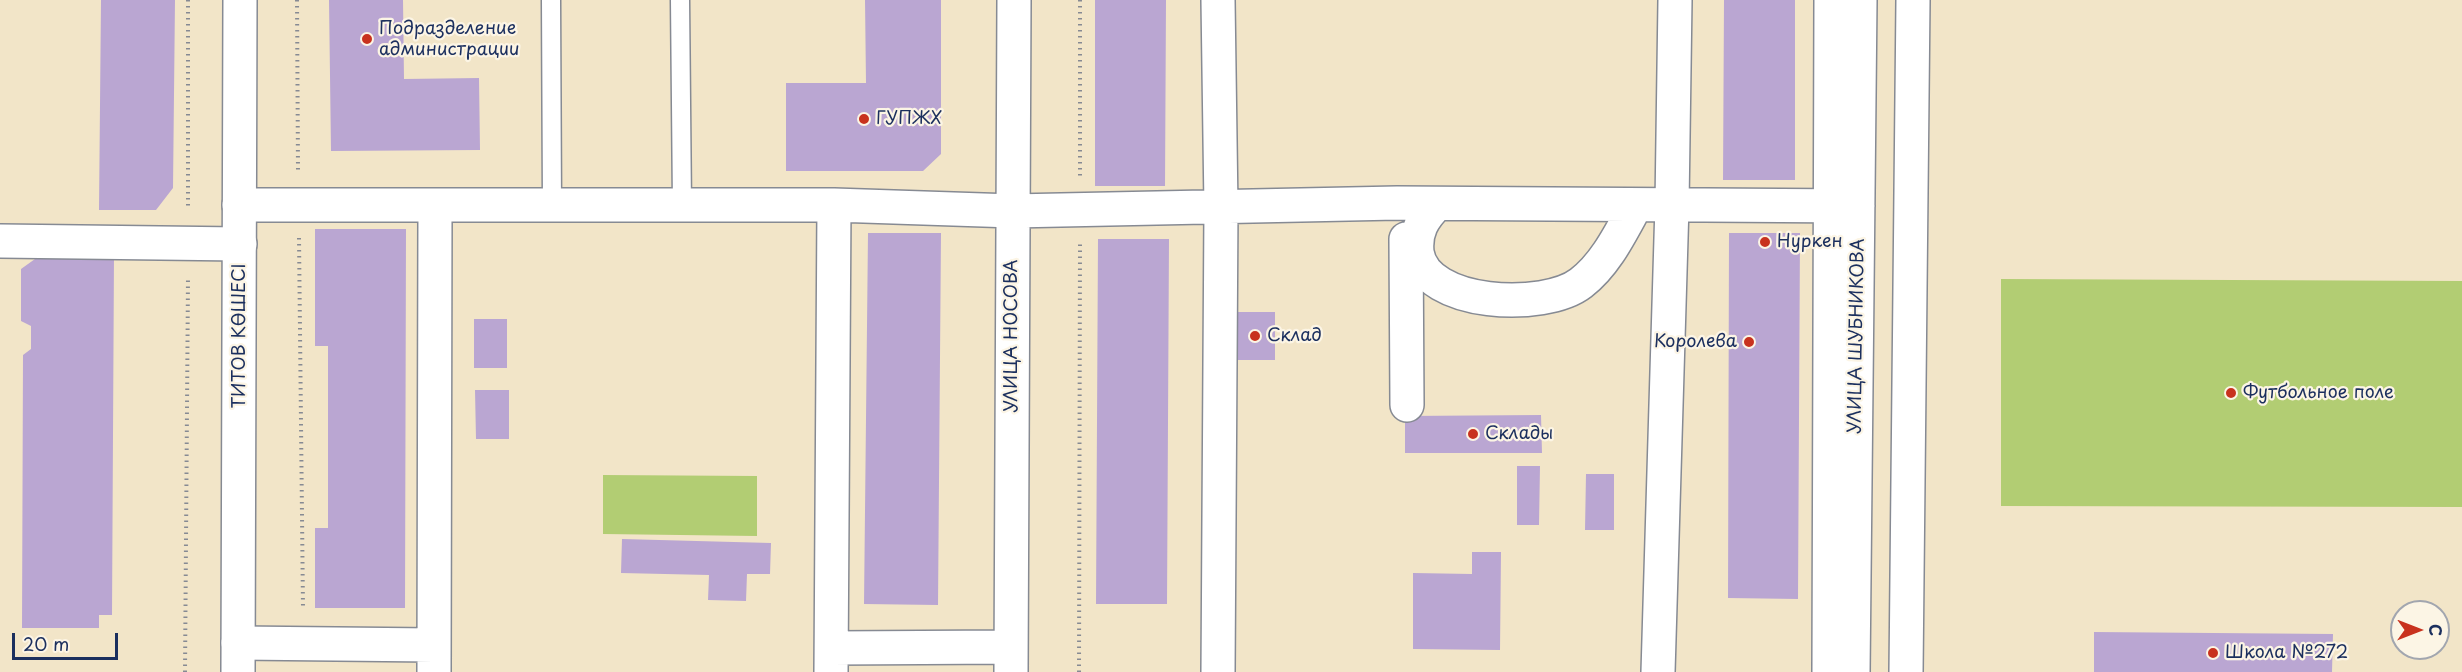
<!DOCTYPE html>
<meta charset="utf-8">
<style>
body{margin:0}
#map{position:relative;width:2462px;height:672px;overflow:hidden;background:#f2e5c8;font-family:"Playpen Sans",sans-serif}
canvas{display:block}
.north{position:absolute;left:2390px;top:600px;width:60px;height:60px;box-sizing:border-box;background:#fcf5e5;border:2px solid #a2a6af;border-radius:50%;rotate:90deg;font-size:16px;font-weight:700;line-height:24px;text-align:center;color:#1b2f5e}
.north::after{content:'';display:block;margin:auto;width:21px;height:27px;background:#c8321e;clip-path:polygon(50% 0,100% 100%,50% 72%,0 100%)}
.scale{position:absolute;left:12px;top:633px;width:106px;height:27px;box-sizing:border-box;border:3px solid #1b2f5e;border-top:0;padding-left:8px;font-size:18px;line-height:21px;white-space:nowrap;color:#1b2f5e;-webkit-text-stroke:4px #fcf5e5;paint-order:stroke}
</style>
<div id="map">
<canvas width="2462" height="672"></canvas>
<div class="north">С</div>
<div class="scale">20 m</div>
</div>
<script>
const c = document.querySelector('canvas').getContext('2d');
c.lineJoin = 'round';
function paint(path, color) { c.fillStyle = color; c.fill(path, 'evenodd'); }
function trace(path, color, width, dash) { c.strokeStyle = color; c.lineWidth = width; c.lineCap = dash ? 'butt' : 'round'; c.setLineDash(dash || []); c.stroke(path); }
function label(font, color, halo, rows, align = 'center') {
  c.font = font + ' "Playpen Sans",sans-serif'; c.lineWidth = 4.5; c.setLineDash([]); c.textBaseline = 'middle'; c.strokeStyle = halo; c.fillStyle = color; for (const [text, x, y, turn = 0] of rows) {
    c.save(); c.translate(x, y); c.rotate((+turn || 0) * Math.PI / 180); c.textAlign = isNaN(turn) ? turn : align; if (halo) c.strokeText(text, 0, 0); c.fillText(text, 0, 0); c.restore();
  }
}
const green = new Path2D(`
 M2001,279L2462,281V507L2001,506Z
 M603,475L757,476V536L603,534Z`);
const building = new Path2D(`
 M101,0H175L173,188L156,210H99Z
 M329,0H403L404,79L479,78L480,150L331,151Z
 M865,0H941V154L923,171H786V83H866Z
 M1095,0H1166L1165,186H1095Z
 M1724,0H1795V180H1723Z
 M315,229H406L405,608H315V528H328V346H315Z
 M868,233H941L938,605L864,604Z
 M1729,233H1800L1798,599L1728,598Z
 M1098,239H1169L1167,604H1096Z
 M42,254H114L112,615H99V628H22L23,355L31,349V326L21,321V269Z
 M1235,312H1275V360H1235Z
 M474,319H507V368H474Z
 M475,390H509V439H476Z
 M1541,415L1542,453H1405V416Z
 M1517,466H1540L1539,525H1517Z
 M1586,474H1614V530H1585Z
 M622,539L771,543L770,574H747L746,601L708,600L709,575L621,573Z
 M1472,552H1501L1500,650L1413,649V573L1472,574Z
 M2094,632L2333,634L2332,672H2094Z`);
const path = new Path2D(`
 M188,0V209
 M297,0L298,170
 M1080,0V176
 M299,238L303,608
 M185,672L188,277
 M1079,672L1080,244`);
const lane = new Path2D(`
 M551,0L552,206
 M680,0L682,206`);
const street = new Path2D(`
 M1218,0L1221,208L1218,672
 M1437,204C1423,218 1415,231 1417,252C1425,307 1545,311 1581,283C1606,264 1621,232 1636,205
 M239,205H834L1013,211L1397,203L1858,206
 M1406,239L1407,405
 M0,241L240,244
 M238,643L434,645
 M832,648L1011,647
 M434,672L435,206
 M831,672L834,205
 M1011,672L1014,0
 M1658,672L1672,205L1675,0
 M1829,672L1831,0
 M1853,672L1860,0
 M1906,672L1913,0`);
const secondary = new Path2D(`
 M238,672L240,0`);
const markers = [
 [367,39,6,"#c8321e"],
 [864,119,6,"#c8321e"],
 [1765,242,6,"#c8321e"],
 [1255,336,6,"#c8321e"],
 [1749,342,6,"#c8321e"],
 [2231,393,6,"#c8321e"],
 [1473,434,6,"#c8321e"],
 [2213,653,6,"#c8321e"]
];
const poiNames = [
 ["Подразделение",379,29],
 ["администрации",379,50],
 ["ГУПЖХ",876,119],
 ["Нуркен",1777,242],
 ["Склад",1267,336],
 ["Королева",1737,342,"right"],
 ["Футбольное поле",2243,393],
 ["Склады",1485,434],
 ["Школа №272",2225,653]
];
const streetNames = [
 ["ТИТОВ КӨШЕСІ",240,336,-90],
 ["УЛИЦА НОСОВА",1012,336,-90],
 ["УЛИЦА ШУБНИКОВА",1857,336,-89]
];
paint(green, '#b2cd73');
paint(building, '#baa6d2');
trace(lane, '#868a93', 21);
trace(street, '#868a93', 36);
trace(secondary, '#868a93', 36);
trace(path, '#868a93', 4, [1.5, 4.5]);
trace(lane, '#fff', 18);
trace(street, '#fff', 33);
trace(secondary, '#fff', 33);
for (const [x, y, r, color] of markers) { const dot = new Path2D(); dot.arc(x, y, r, 0, 2 * Math.PI); c.fillStyle = color; c.fill(dot); trace(dot, '#fcf5e5', 2); }
label('18px', '#1b2f5e', '#fcf5e5', poiNames, 'left');
label('18px', '#1b2f5e', '#fcf5e5', streetNames);
</script>
